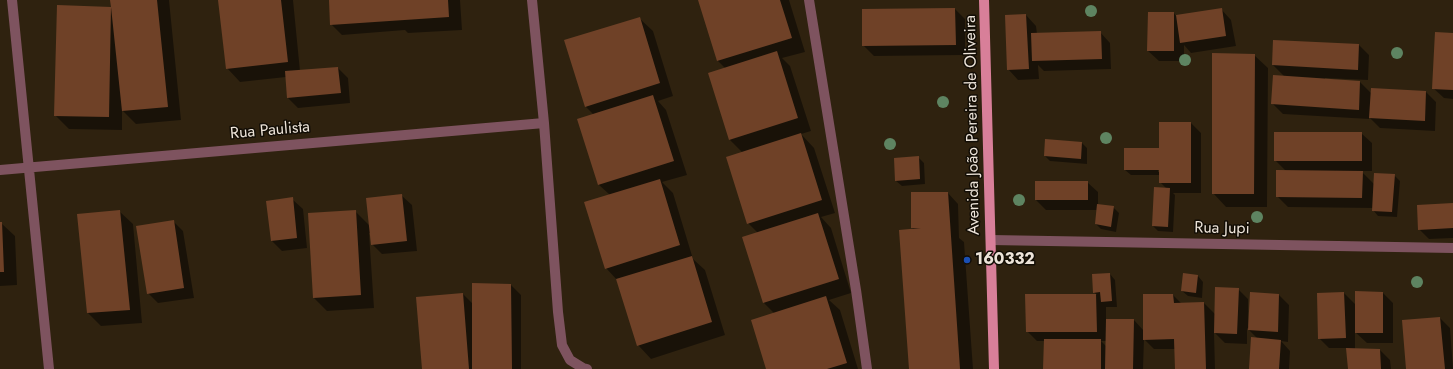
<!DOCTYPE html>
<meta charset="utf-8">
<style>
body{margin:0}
canvas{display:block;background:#2f220f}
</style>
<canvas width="1453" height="369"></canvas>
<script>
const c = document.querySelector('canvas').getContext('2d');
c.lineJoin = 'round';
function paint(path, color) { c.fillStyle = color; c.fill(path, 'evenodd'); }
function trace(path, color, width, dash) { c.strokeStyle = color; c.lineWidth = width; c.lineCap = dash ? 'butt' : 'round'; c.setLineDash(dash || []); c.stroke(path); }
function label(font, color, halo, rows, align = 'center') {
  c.font = font + ' Jost,sans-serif'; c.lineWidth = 3; c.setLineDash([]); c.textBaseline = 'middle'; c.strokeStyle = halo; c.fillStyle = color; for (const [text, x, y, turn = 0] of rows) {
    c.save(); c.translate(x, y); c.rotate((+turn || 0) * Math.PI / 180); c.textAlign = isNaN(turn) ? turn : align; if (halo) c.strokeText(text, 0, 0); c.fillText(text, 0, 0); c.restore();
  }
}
const shadow = new Path2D(`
 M111,0H169L181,120L136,124L122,110V130L69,129L55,115L58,6L112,8Z
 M219,0H293L300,71L338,68L348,78L350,103L298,108L288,98L286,77L240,82L227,68Z
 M330,0H460L462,30L408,33L405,30L342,35L331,24Z
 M699,0H789L805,52L782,58L790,66L811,131L801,134L814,148L835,213L821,217L831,228L851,293L829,300L840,310L858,369H767L774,313L764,303L744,237L758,233L748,223L743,153L730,140L726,69L718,61Z
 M955,9L965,19V55L874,56L863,45Z
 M1221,9L1231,20L1236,46L1191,53L1184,45V61H1159L1148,51L1174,13L1176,16Z
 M1026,15L1036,26L1037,34L1100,32L1110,43L1111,69L1044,71L1038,65L1039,79L1018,80L1008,69L1006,16Z
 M639,18L653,31L673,96L658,101L666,110L687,175L662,182L673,193L693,259L705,270L725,335L651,359L638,345L617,280L606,268L610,195L599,185L594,115L586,107Z
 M1453,34V99L1444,98L1433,88Z
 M1274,41L1359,45L1369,55L1368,80L1325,78V79L1360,82L1371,93L1426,92L1436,102L1435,131L1380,128L1369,117V119L1283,114L1273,104L1285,77L1273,65Z
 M1254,55L1268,68L1267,207H1226L1213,193Z
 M1191,123L1201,133V193H1173L1175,195L1173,232L1158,231L1153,226L1167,189L1160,182V175H1131L1125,170L1158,149V172H1160Z
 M1361,133L1372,143V171H1361L1374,184L1394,175L1400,181L1397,217L1378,216L1373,210V208L1288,207L1277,196L1286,171L1275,160Z
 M1082,143L1087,148V164L1050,161L1045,156Z
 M918,157L924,163L925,184L902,186L896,181Z
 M1087,182L1098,192V205L1113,207L1119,213L1116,232L1101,229L1096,224L1097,210H1046L1036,200Z
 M912,193H948L958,204L959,238L964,242L973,369H910L914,230L912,228Z
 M401,195L412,205L417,251L382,254L372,244L371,233H369L374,308L327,311L314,298L355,211L370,226Z
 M292,199L303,209L307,248L282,251L272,241L267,202Z
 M1453,204V238L1429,239L1419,229Z
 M119,211L133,224L142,323L101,326L88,313L79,215Z
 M173,221L183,231L194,298L158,303L148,293Z
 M0,223H1L15,236L17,285L0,286Z
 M1110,274L1115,280L1117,307H1106V320H1134L1144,331L1173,295L1182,304L1204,303L1216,315L1238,289L1248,299V326H1249L1279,295L1289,305L1288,342L1281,341L1290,351L1289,369H1250L1258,339L1247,328V344L1225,343L1214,332L1215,369H1176V349H1154L1144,339L1143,369H1044L1045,341H1037L1027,331L1026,295H1097L1094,292ZM1101,341H1106V346Z
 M1198,276L1203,282L1202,298L1188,296L1182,291Z
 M511,285L521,295V369H423L463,294L473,304Z
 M1344,293L1356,305L1383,293L1393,303V343H1367L1355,332V349L1380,350L1390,360L1391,369H1349L1347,348H1329L1319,338Z
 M1440,318L1450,328L1453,369H1407L1403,321Z`);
const building = new Path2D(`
 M110,0H157L168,107L122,111L111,7L109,117L54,116L57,5L111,7Z
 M218,0H281L288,62L226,69Z
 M329,0H448L449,17L330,25Z
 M698,0H780L792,38L717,61Z
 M955,8L956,45L862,46V9Z
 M1222,8L1226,36L1180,43L1176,15Z
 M1148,12H1174V51H1147Z
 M1026,14L1029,69L1007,70L1005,15Z
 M640,17L660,83L585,107L564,40Z
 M1101,31L1102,59L1032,61L1031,33Z
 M1435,32L1453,33V90L1432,89Z
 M1273,40L1359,44L1358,70L1272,65Z
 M777,51L798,118L729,140L708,73Z
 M1212,53L1255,54L1254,194H1212Z
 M338,67L341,93L287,98L285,71Z
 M1273,75L1360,81L1359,110L1271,104Z
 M1371,88L1426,91L1425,121L1369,118Z
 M653,95L674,161L598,185L577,119Z
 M1159,122H1191V183H1159V170H1124V148H1159Z
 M1274,132H1362V161H1274Z
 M801,133L822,200L747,224L726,157Z
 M1045,139L1082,142L1081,159L1044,156Z
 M919,156L920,179L895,181L894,158Z
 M1276,170L1363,171L1362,198L1276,197Z
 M1374,173L1395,174L1392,212L1372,211Z
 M660,179L680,245L605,269L584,202Z
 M1035,181H1088V200H1035Z
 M1154,187L1170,188L1168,227L1152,226Z
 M911,192H948L960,369H909L899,230L921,228H911Z
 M402,194L407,241L371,245L366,198Z
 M293,197L297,238L271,241L266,201Z
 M1453,203V228L1418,230L1417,205Z
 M1097,204L1114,206L1111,227L1095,224Z
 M120,210L130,310L87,313L77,214Z
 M356,210L361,295L313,298L308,213Z
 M818,213L839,279L763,303L742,237Z
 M174,220L184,288L147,294L136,226Z
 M0,222H2L4,272H0Z
 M692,256L712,322L637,346L616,279Z
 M1110,273L1112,301L1101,302L1100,292L1093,293L1092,274Z
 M1183,273L1198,275L1196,293L1181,291Z
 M472,283L511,284L512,369H472Z
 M1215,287L1239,288L1237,334L1214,333Z
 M1355,291L1383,292V333H1355Z
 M1250,292L1279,294L1278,332L1248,330Z
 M1344,292L1346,338L1318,339L1317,293Z
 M463,293L469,369H422L416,297Z
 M1025,294H1096L1097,332H1026Z
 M1143,294H1173L1174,303L1204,302L1206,369H1175L1174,339L1143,340Z
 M826,296L847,363L827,369H766L751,320Z
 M1440,317L1445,369H1406L1402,320Z
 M1106,319H1134L1133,369H1105Z
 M1251,337L1281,340L1279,369H1249Z
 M1044,339H1101V369H1043Z
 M1346,348L1380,349L1381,369H1348Z`);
const minor = new Path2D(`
 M12,0L49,369
 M532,0L544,123L558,312L562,345L570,360L583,368L587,369
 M809,0L856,290L867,369
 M0,170L544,123
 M991,240L1453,248`);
const major = new Path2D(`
 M984,0L994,369`);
const trees = [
 [1091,11],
 [1397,53],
 [1185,60],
 [943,102],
 [1106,138],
 [890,144],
 [1019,200],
 [1257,217],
 [1417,282]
];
const markers = [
 [967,260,4,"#1a4fb4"]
];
const streetNames = [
 ["Avenida João Pereira de Oliveira",973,125,-91],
 ["Rua Paulista",270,131,-5],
 ["Rua Jupi",1222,229,1]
];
const poiNames = [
 ["160332",975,260]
];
paint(shadow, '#0007');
paint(building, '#6f4127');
trace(minor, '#7e535f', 10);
trace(major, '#d87f99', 10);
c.fillStyle = '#5e8461';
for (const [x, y] of trees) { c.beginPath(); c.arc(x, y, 6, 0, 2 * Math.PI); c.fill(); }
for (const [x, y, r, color] of markers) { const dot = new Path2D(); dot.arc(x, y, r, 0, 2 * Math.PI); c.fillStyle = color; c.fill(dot); trace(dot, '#120d05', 1.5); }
label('16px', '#ede4d9', '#120d05', streetNames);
label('bold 16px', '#ede4d9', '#120d05', poiNames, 'left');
</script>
